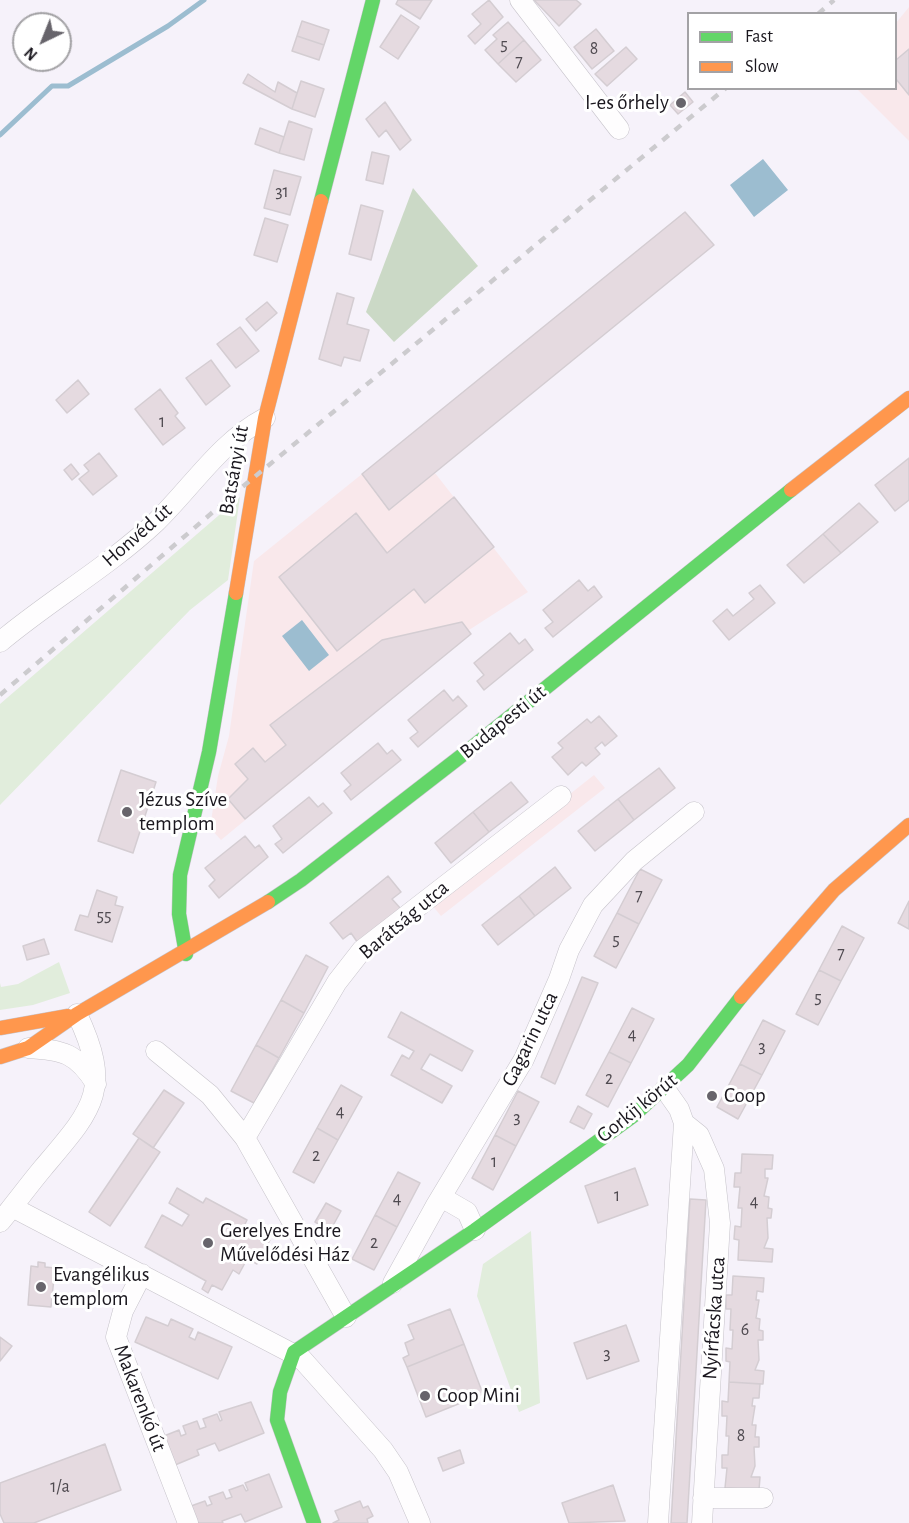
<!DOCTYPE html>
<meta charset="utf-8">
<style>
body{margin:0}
#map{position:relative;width:909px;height:1523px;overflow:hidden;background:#f6f2fa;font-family:"Alegreya Sans",sans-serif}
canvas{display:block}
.legend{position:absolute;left:687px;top:12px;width:210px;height:78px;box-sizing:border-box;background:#fff;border:2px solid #a3a2a5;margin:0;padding:8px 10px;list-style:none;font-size:18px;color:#1a171e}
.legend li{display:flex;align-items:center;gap:12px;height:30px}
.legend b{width:30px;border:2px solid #a3a2a5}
.north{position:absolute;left:12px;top:12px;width:60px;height:60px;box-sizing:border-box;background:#fff;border:2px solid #a3a2a5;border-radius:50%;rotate:223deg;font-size:16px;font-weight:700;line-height:24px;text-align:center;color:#1a171e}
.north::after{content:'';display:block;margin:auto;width:21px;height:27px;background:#67646b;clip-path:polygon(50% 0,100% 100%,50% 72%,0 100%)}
</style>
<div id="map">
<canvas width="909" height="1523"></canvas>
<ul class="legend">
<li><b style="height:8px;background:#63d668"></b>Fast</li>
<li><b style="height:8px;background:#ff974d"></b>Slow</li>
</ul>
<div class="north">N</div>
</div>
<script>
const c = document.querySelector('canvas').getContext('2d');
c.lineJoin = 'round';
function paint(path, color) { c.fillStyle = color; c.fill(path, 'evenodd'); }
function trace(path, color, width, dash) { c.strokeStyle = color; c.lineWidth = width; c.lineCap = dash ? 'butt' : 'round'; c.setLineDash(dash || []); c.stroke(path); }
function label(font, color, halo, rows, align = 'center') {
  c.font = font + ' "Alegreya Sans",sans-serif'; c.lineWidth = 6; c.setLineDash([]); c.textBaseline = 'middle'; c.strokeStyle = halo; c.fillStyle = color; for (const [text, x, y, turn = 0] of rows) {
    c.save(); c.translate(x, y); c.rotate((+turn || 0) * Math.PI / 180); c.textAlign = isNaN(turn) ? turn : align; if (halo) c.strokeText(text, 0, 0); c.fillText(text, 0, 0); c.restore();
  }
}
const industrial = new Path2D(`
 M909,7V141L857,89L896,88V23Z
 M435,473L528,592L469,630L471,634L221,840L210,828L218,776L229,736L254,561L362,474L389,510Z
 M594,775L605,788L441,916L431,904Z`);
const green = new Path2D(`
 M240,497L228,580L190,610L0,805V704Z
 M59,962L70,993L33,1005L0,1010V983L1,987L18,984Z
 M531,1231L540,1403L519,1412L477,1296L483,1264Z`);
const forest = new Path2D(`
 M413,188L478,266L394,342L366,312Z`);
const water = new Path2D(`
 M763,159L788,190L754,217L730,185Z
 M302,620L329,655L309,671L282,636Z`);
const stream = new Path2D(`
 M0,135L52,86H68L168,26L204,0`);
const building = new Path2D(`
 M398,0H432L420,19L396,4Z
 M489,0L503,17L475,44L468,36L481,24L472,14Z
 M534,0H576L581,4L559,26Z
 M401,15L419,27L398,59L380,47Z
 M302,21L329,30L324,45L297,36Z
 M508,22L524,40L498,64L485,50L497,39L493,35Z
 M596,29L614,51L592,69L574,47Z
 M297,36L324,45L319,60L292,51Z
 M524,40L541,60L516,82L498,64Z
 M626,47L637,59L607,86L595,74Z
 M909,49V95L896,79V60Z
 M248,74L275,92L278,82L297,93L292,109L243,83Z
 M301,81L324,89L315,117L292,109Z
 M685,92L693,102L678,114L670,105Z
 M385,102L411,140L400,150L386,130L379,137L366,119Z
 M289,121L312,129L304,160L279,153Z
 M260,128L284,137L279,153L255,144Z
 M372,152L389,156L383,184L366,180Z
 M274,170L301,177L290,215L264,208Z
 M361,205L383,211L371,260L349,254Z
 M685,212L714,245L389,510L362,474Z
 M265,218L288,225L277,262L254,255Z
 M337,293L354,298L347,324L369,330L360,361L344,357L341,366L319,359Z
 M267,302L277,313L256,331L246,319Z
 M240,327L259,351L236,368L217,344Z
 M211,360L230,386L206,405L186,378Z
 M78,380L89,394L67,413L56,400Z
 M160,389L178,413L175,416L185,428L163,445L135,409Z
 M99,453L117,476L93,495L79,479L89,471L84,465Z
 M909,458V500L895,511L875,485Z
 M71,464L79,474L72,480L64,470Z
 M454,497L494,547L425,603L414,589L337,651L279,577L356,513L387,553Z
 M859,503L878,522L841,553L823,534Z
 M823,534L841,553L804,583L787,565Z
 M579,580L588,591L594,586L602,597L553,637L545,628L553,622L543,610Z
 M760,585L775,603L729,640L713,621L727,609L733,616L754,599L749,593Z
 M462,622L471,634L245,819L228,799L248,779L235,764L253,748L265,762L286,745L270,725L382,640Z
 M510,633L519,644L525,639L533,650L484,690L477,681L484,675L474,663Z
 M444,690L453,701L458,696L467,706L418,747L410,738L418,732L408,720Z
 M599,716L617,736L605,746L602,742L595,748L600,754L586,766L582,762L568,775L552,757L563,748L558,743L587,719L591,723Z
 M378,743L387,754L392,750L401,760L351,800L344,791L351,785L341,773Z
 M659,768L675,788L634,820L618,799Z
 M121,770L156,782L133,853L98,841Z
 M511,782L528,802L489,832L473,812Z
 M309,797L318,807L323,803L332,813L283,853L275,844L282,839L273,826Z
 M618,799L634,820L595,851L578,831Z
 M473,812L489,832L451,863L435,843Z
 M245,836L255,848L259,845L268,857L219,898L209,886L215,880L205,868Z
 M555,867L571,888L535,916L519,896Z
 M640,869L662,880L639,924L617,913Z
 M388,876L401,892L392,899L401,909L358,943L351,933L343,939L330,923Z
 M97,890L117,897L115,905L123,907L112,942L75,930L80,915L88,917Z
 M519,896L535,916L498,945L482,925Z
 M909,901V929L898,923Z
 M617,913L639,924L616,968L594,956Z
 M842,926L864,938L841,981L819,970Z
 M44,939L49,954L27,960L23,946Z
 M306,955L328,967L304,1013L281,1000Z
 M819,970L841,981L818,1025L796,1014Z
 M582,977L598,983L555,1084L541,1077Z
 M281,1000L304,1013L279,1058L256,1045Z
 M632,1008L654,1019L631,1063L609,1052Z
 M401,1012L473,1051L462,1071L430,1054L421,1069L452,1086L442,1103L391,1075L402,1055L409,1059L414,1051L388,1037Z
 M763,1020L785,1031L762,1075L740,1064Z
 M256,1045L279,1058L254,1103L231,1091Z
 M609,1052L631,1063L608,1107L586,1095Z
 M740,1064L762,1075L738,1119L717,1107Z
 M341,1085L362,1097L338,1140L317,1128Z
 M164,1090L184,1103L153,1148L133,1134Z
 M518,1091L539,1102L516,1146L495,1135Z
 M578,1106L592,1114L584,1129L570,1122Z
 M317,1128L338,1140L314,1183L293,1172Z
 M495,1135L516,1146L493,1190L472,1178Z
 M139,1138L160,1152L110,1226L89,1212Z
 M742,1154L773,1155L772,1169H765V1178H768L764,1196L769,1197L768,1208L772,1209L771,1218H767L768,1238L764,1248L773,1249L772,1262L738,1260L739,1240L734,1239L735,1226L741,1227L742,1208H738L740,1187H734L735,1173H741Z
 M635,1168L648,1205L598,1223L585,1186Z
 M398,1172L420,1183L397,1227L375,1215Z
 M177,1188L203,1203L206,1198L247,1220L244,1226L270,1240L257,1264L242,1255L240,1258L246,1261L239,1274L233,1270L222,1290L212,1285L208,1293L202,1289L206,1281L145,1247L162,1215L182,1226L189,1215L169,1203Z
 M690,1199L706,1200L687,1523H671Z
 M326,1203L341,1211L330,1231L315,1222Z
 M375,1215L397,1227L374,1270L352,1259Z
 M38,1262L45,1263V1267L55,1268L51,1307L28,1305L31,1266L38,1267Z
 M733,1276L764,1278L763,1292L757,1291L756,1300H759L756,1318L760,1319L759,1330L763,1331V1340H758L759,1360L755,1370L764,1371L763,1384L729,1382L730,1362L726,1361V1348L732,1349L733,1330H730L731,1309H726V1295H732Z
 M450,1309L464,1344L407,1367L403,1358L409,1355L405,1343L414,1339L408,1325Z
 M146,1317L168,1326L171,1319L193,1329L189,1337L195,1340L198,1332L232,1347L218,1379L135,1342Z
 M626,1325L639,1361L587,1379L574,1343Z
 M0,1337L12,1346L0,1361Z
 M464,1344L483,1394L426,1417L407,1367Z
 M729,1382L760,1384L759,1398H753L752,1406H755L752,1425H756L755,1437H759V1447H754L755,1466L751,1477H760L759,1490L725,1488L727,1468H722V1455H728L729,1436H726L727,1416H722V1401L728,1402Z
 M251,1402L264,1433L219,1451L215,1443L197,1450L199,1455L175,1465L164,1436L179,1430L181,1436L186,1434L183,1426L197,1421L200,1429L206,1427L203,1419L217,1414L220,1421L222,1420L219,1412Z
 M105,1444L121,1490L34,1523H4L0,1514V1483Z
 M460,1450L464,1463L443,1471L438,1458Z
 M269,1474L282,1507L245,1522L241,1514L222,1521L223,1523H197L191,1506L205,1501L207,1506L212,1504L209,1497L223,1492L226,1499L232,1497L229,1490L243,1485L246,1491L248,1490L245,1483Z
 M613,1485L625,1521L569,1523L562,1503Z
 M360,1501L363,1508L368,1506L373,1516L367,1519L368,1523H333L339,1520L335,1511Z`);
const street = new Path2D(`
 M520,0L619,129
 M0,642C50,600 108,567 156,522C192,487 220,442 265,418
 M28,1048C63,1050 77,1053 96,1084
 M156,1051L210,1095L245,1138L346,1317
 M684,1123L699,1135L714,1169L720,1223L702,1523
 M245,1138L337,982L362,950L561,796
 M441,1197L467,1212L475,1230
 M12,1207L301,1358L383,1450L398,1472L420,1523
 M0,1222C15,1204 28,1186 43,1168C93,1109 113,1090 77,1014
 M142,1274L123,1311L116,1337L188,1523
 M393,1283L435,1207L524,1059L559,979L569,950L593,905L634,861L694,812
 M703,1498H763
 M658,1523L684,1123L679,1109L665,1089`);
const fast = new Path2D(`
 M321,201L373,0
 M268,902L301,880L465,753L791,490
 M186,954L179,914L180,875L209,752L236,593
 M314,1523L277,1420L280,1392L294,1352L475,1230L633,1116L688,1065L741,997`);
const slow = new Path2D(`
 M791,490L909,398
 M236,593L265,418L321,201
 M741,997L834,890L909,825
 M0,1028L68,1016
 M0,1057L28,1048L77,1014L268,902`);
const rail = new Path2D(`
 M818,14L834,0
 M0,695L235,493L726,88`);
const markers = [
 [681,103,6,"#67646b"],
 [127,812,6,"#67646b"],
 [712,1096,6,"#67646b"],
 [208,1243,6,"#67646b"],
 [41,1287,6,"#67646b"],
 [425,1396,6,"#67646b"]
];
const numberNames = [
 ["5",504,45],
 ["8",594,49],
 ["7",519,62],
 ["31",282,192],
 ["1",162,422],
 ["7",639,896],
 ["55",104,916],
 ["5",616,940],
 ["7",841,954],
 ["5",818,998],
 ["4",632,1035],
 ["3",762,1047],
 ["2",609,1079],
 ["4",340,1112],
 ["3",517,1118],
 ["2",316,1156],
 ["1",494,1162],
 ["1",617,1196],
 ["4",397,1199],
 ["4",754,1202],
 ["2",374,1243],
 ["6",745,1330],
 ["3",607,1354],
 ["8",741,1436],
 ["1/a",60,1487]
];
const poiNames = [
 ["I-es őrhely",669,103,"right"],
 ["Jézus Szíve",139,800],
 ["templom",139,824],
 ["Coop",724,1096],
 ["Gerelyes Endre",220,1231],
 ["Művelődési Ház",220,1255],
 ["Evangélikus",53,1275],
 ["templom",53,1299],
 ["Coop Mini",437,1396]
];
const streetNames = [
 ["Batsányi út",234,470,-80],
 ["Honvéd út",137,535,-41],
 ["Budapesti út",503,722,-39],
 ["Barátság utca",404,920,-40],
 ["Gagarin utca",530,1039,-64],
 ["Gorkij körút",637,1108,-39],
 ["Nyírfácska utca",714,1318,-86],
 ["Makarenkó út",140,1398,69]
];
paint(industrial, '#f9e8eb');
paint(green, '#e1eddc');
paint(forest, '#cbd9c6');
paint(water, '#9cbdd0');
trace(stream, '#9cbdd0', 5);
paint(building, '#e5dae0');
trace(building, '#d4cdd2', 1.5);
trace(street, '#c6c3ca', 21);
trace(fast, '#c6c3ca', 15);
trace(slow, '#c6c3ca', 15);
trace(street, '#fefdfe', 20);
trace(fast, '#63d668', 14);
trace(slow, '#ff974d', 14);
trace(rail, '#cccbce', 4.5, [8, 8]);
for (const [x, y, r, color] of markers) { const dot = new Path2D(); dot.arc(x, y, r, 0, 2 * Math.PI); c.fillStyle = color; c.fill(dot); trace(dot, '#fff', 2); }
label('18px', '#4f4a50', null, numberNames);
label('21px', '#1a171e', '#fff', poiNames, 'left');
label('21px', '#1a171e', '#fff', streetNames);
</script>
